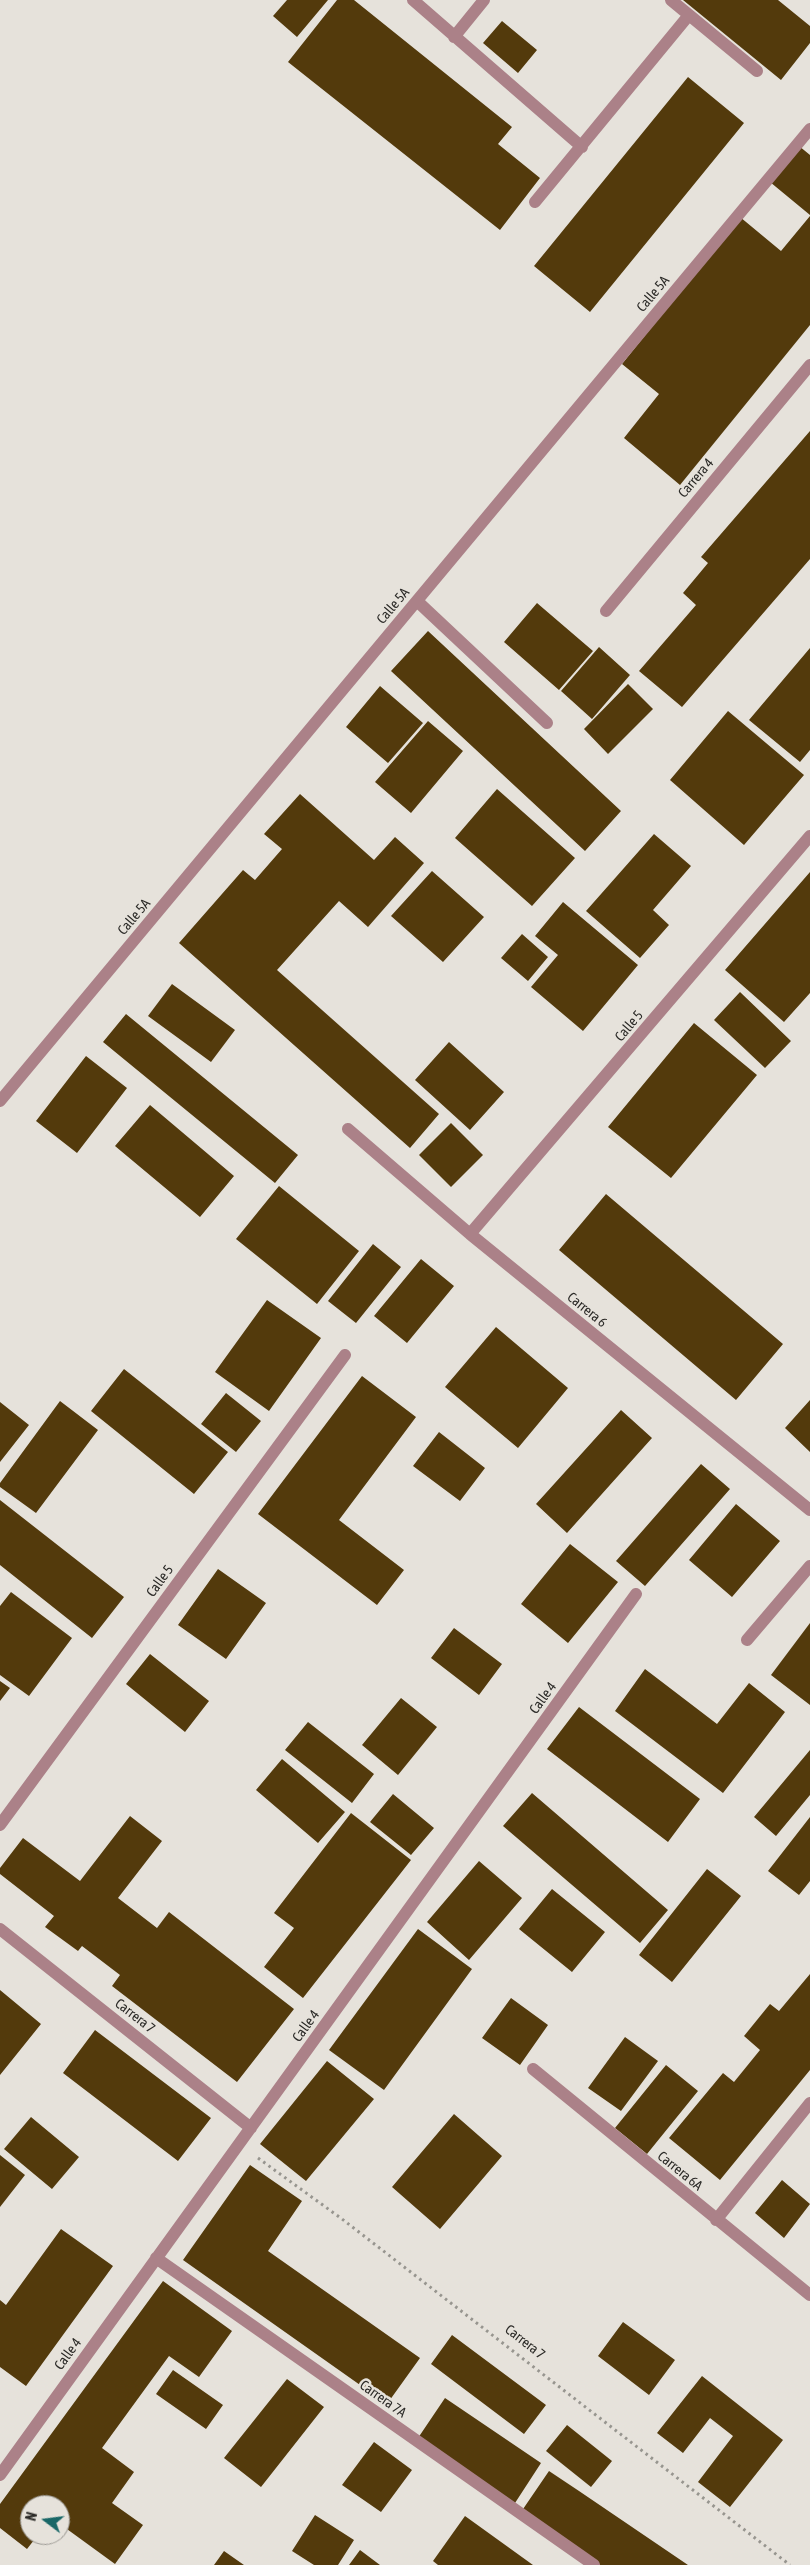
<!DOCTYPE html>
<style>
body{margin:0}
#map{position:relative;width:810px;height:2565px;overflow:hidden;background:#e6e2db;font-family:"Asap Condensed",sans-serif}
canvas{display:block}
.north{position:absolute;left:20px;top:2495px;width:50px;height:50px;box-sizing:border-box;background:#e6e2db;border:1px solid #9b9893;border-radius:50%;rotate:285deg;font-size:14px;font-weight:700;line-height:20px;text-align:center;color:#2b2a27}
.north::after{content:'';display:block;margin:auto;width:18px;height:22px;background:#196767;clip-path:polygon(50% 0,100% 100%,50% 72%,0 100%)}
</style>
<div id="map">
<canvas width="810" height="2565"></canvas>
<div class="north">N</div>
</div>
<script>
const c = document.querySelector('canvas').getContext('2d');
c.lineJoin = 'round';
function paint(path, color) { c.fillStyle = color; c.fill(path, 'evenodd'); }
function trace(path, color, width, dash) { c.strokeStyle = color; c.lineWidth = width; c.lineCap = dash ? 'butt' : 'round'; c.setLineDash(dash || []); c.stroke(path); }
function label(font, color, halo, rows, align = 'center') {
  c.font = font + ' "Asap Condensed",sans-serif'; c.lineWidth = 5; c.setLineDash([]); c.textBaseline = 'middle'; c.strokeStyle = halo; c.fillStyle = color; for (const [text, x, y, turn = 0] of rows) {
    c.save(); c.translate(x, y); c.rotate((+turn || 0) * Math.PI / 180); c.textAlign = isNaN(turn) ? turn : align; if (halo) c.strokeText(text, 0, 0); c.fillText(text, 0, 0); c.restore();
  }
}
const building = new Path2D(`
 M287,0H328L297,37L273,16Z
 M337,0H354L512,127L498,144L540,178L500,230L288,62Z
 M683,0H778L810,26V43L781,80Z
 M502,21L537,50L518,73L483,43Z
 M688,77L744,123L590,312L534,266Z
 M799,146L810,155V215L770,182Z
 M810,216V325L680,485L624,438L659,394L622,364L740,217L781,251Z
 M810,431V559L682,707L639,671L696,605L683,593L708,563L701,557Z
 M537,603L593,651L559,690L504,642Z
 M428,631L621,811L585,851L391,671Z
 M599,647L630,675L592,719L561,691Z
 M810,648V750L800,762L749,720Z
 M628,684L653,709L608,754L584,729Z
 M380,686L423,723L388,763L346,727Z
 M728,711L804,775L744,845L670,780Z
 M428,721L463,751L411,813L375,782Z
 M497,789L575,858L532,906L455,838Z
 M300,794L374,860L395,837L424,863L368,927L339,901L277,970L439,1114L410,1148L179,943L243,870L255,880L282,849L264,834Z
 M654,834L691,866L653,910L669,925L640,958L586,911Z
 M432,871L484,917L443,962L391,916Z
 M810,872V993L784,1022L725,970Z
 M563,902L638,965L583,1031L531,987L558,955L535,936Z
 M522,934L548,957L528,981L501,958Z
 M172,984L235,1030L211,1062L148,1016Z
 M740,992L791,1041L765,1068L714,1020Z
 M126,1014L298,1155L275,1183L103,1042Z
 M694,1023L757,1075L671,1178L608,1127Z
 M449,1042L504,1092L470,1130L415,1080Z
 M86,1056L127,1088L77,1153L36,1121Z
 M150,1105L234,1176L200,1217L115,1146Z
 M451,1123L483,1155L451,1187L419,1155Z
 M279,1186L359,1251L317,1304L236,1239Z
 M606,1194L783,1344L736,1400L559,1250Z
 M373,1244L401,1267L356,1323L328,1301Z
 M421,1259L454,1286L407,1343L374,1316Z
 M267,1300L321,1338L269,1411L215,1372Z
 M496,1327L568,1388L518,1448L445,1387Z
 M124,1369L228,1452L194,1494L91,1411Z
 M362,1376L416,1417L339,1520L404,1570L377,1605L258,1514Z
 M226,1393L261,1421L236,1452L201,1424Z
 M810,1400V1452L785,1428Z
 M60,1401L98,1430L36,1513L0,1487V1483Z
 M0,1402L29,1425L0,1462Z
 M621,1410L652,1438L567,1533L536,1504Z
 M439,1432L485,1468L460,1501L413,1466Z
 M701,1464L730,1489L645,1586L616,1561Z
 M0,1500L124,1597L92,1638L0,1565Z
 M736,1504L780,1541L732,1597L689,1560Z
 M570,1544L618,1582L568,1643L521,1604Z
 M218,1569L266,1603L226,1659L178,1625Z
 M11,1592L72,1638L29,1696L0,1675V1606Z
 M810,1623V1705L771,1675Z
 M454,1628L502,1664L479,1695L431,1658Z
 M150,1654L209,1701L185,1732L126,1684Z
 M645,1669L717,1724L749,1683L785,1712L723,1793L615,1711Z
 M0,1681L10,1688L0,1701Z
 M401,1698L437,1727L398,1775L362,1745Z
 M579,1707L700,1799L668,1842L547,1749Z
 M308,1722L374,1774L352,1803L285,1750Z
 M810,1750V1795L776,1836L754,1817Z
 M282,1759L345,1812L318,1843L256,1790Z
 M532,1793L668,1910L640,1943L503,1826Z
 M393,1794L434,1828L411,1855L370,1822Z
 M351,1813L411,1860L303,1998L264,1967L294,1928L274,1913Z
 M130,1816L162,1841L118,1898L157,1928L169,1912L294,2009L237,2082L112,1986L120,1975L82,1946L78,1951L45,1927L54,1916L0,1874V1868L23,1838L80,1881Z
 M810,1817V1881L799,1895L768,1871Z
 M479,1861L522,1898L469,1960L427,1922Z
 M707,1869L741,1896L672,1982L639,1955Z
 M552,1889L605,1932L572,1972L519,1929Z
 M418,1929L472,1969L384,2090L329,2050Z
 M810,1974V2070L720,2180L669,2138L723,2073L734,2082L760,2050L744,2036L770,2004L779,2011Z
 M0,1990L41,2024L0,2075Z
 M511,1998L548,2025L520,2065L482,2038Z
 M95,2030L211,2118L178,2161L63,2073Z
 M625,2037L658,2061L621,2111L588,2088Z
 M327,2061L374,2099L306,2181L260,2144Z
 M666,2065L698,2091L647,2154L615,2128Z
 M454,2114L502,2156L440,2229L392,2187Z
 M31,2117L79,2157L52,2189L4,2149Z
 M0,2155L25,2175L0,2207Z
 M250,2165L302,2201L268,2251L420,2358L387,2404L183,2260Z
 M782,2180L810,2204L784,2238L755,2213Z
 M61,2229L113,2266L26,2386L0,2367V2300L6,2305Z
 M163,2281L232,2331L199,2377L169,2356L102,2448L134,2472L112,2503L143,2525L115,2564L60,2524V2505H30V2535H38L27,2549L0,2528V2504Z
 M623,2322L675,2360L649,2395L598,2356Z
 M452,2335L546,2405L524,2434L431,2364Z
 M173,2370L223,2405L206,2429L156,2394Z
 M702,2376L783,2440L730,2507L698,2482L733,2436L710,2418L683,2453L657,2433Z
 M287,2379L324,2407L261,2487L224,2458Z
 M445,2398L541,2463L515,2503L418,2438Z
 M567,2425L612,2461L591,2487L546,2451Z
 M374,2442L412,2470L381,2512L342,2485Z
 M549,2471L579,2491L688,2565H599L521,2512Z
 M315,2515L354,2540L338,2565H314L292,2551Z
 M465,2516L533,2565H438L433,2561Z
 M360,2550L380,2565H349Z
 M224,2551L244,2565H214Z`);
const path = new Path2D(`
 M258,2158L342,2219L790,2565`);
const minor = new Path2D(`
 M413,0L582,147
 M671,0L757,71
 M454,37L484,0
 M535,202L689,15
 M417,601L547,723
 M606,611L810,365
 M0,1101L810,129
 M348,1129L470,1234L810,1510
 M470,1234L810,836
 M747,1640L810,1566
 M0,1825L345,1355
 M0,1929L251,2128
 M533,2069L810,2295
 M716,2220L810,2103
 M156,2258L594,2565
 M0,2475L636,1594`);
const streetNames = [
 ["Calle 5A",653,294,-50],
 ["Carrera 4",696,478,-50],
 ["Calle 5A",393,606,-50],
 ["Calle 5A",134,917,-50],
 ["Calle 5",629,1026,-50],
 ["Carrera 6",587,1310,39],
 ["Calle 5",160,1581,-54],
 ["Calle 4",543,1698,-54],
 ["Carrera 7",135,2016,38],
 ["Calle 4",306,2026,-54],
 ["Carrera 6A",680,2171,39],
 ["Carrera 7",525,2342,38],
 ["Calle 4",68,2354,-54],
 ["Carrera 7A",383,2399,35]
];
paint(building, '#533a0c');
trace(path, '#97958f', 3, [2.5, 4]);
trace(minor, '#ab8188', 12);
label('14px', '#2b2a27', '#e6e2db', streetNames);
</script>
